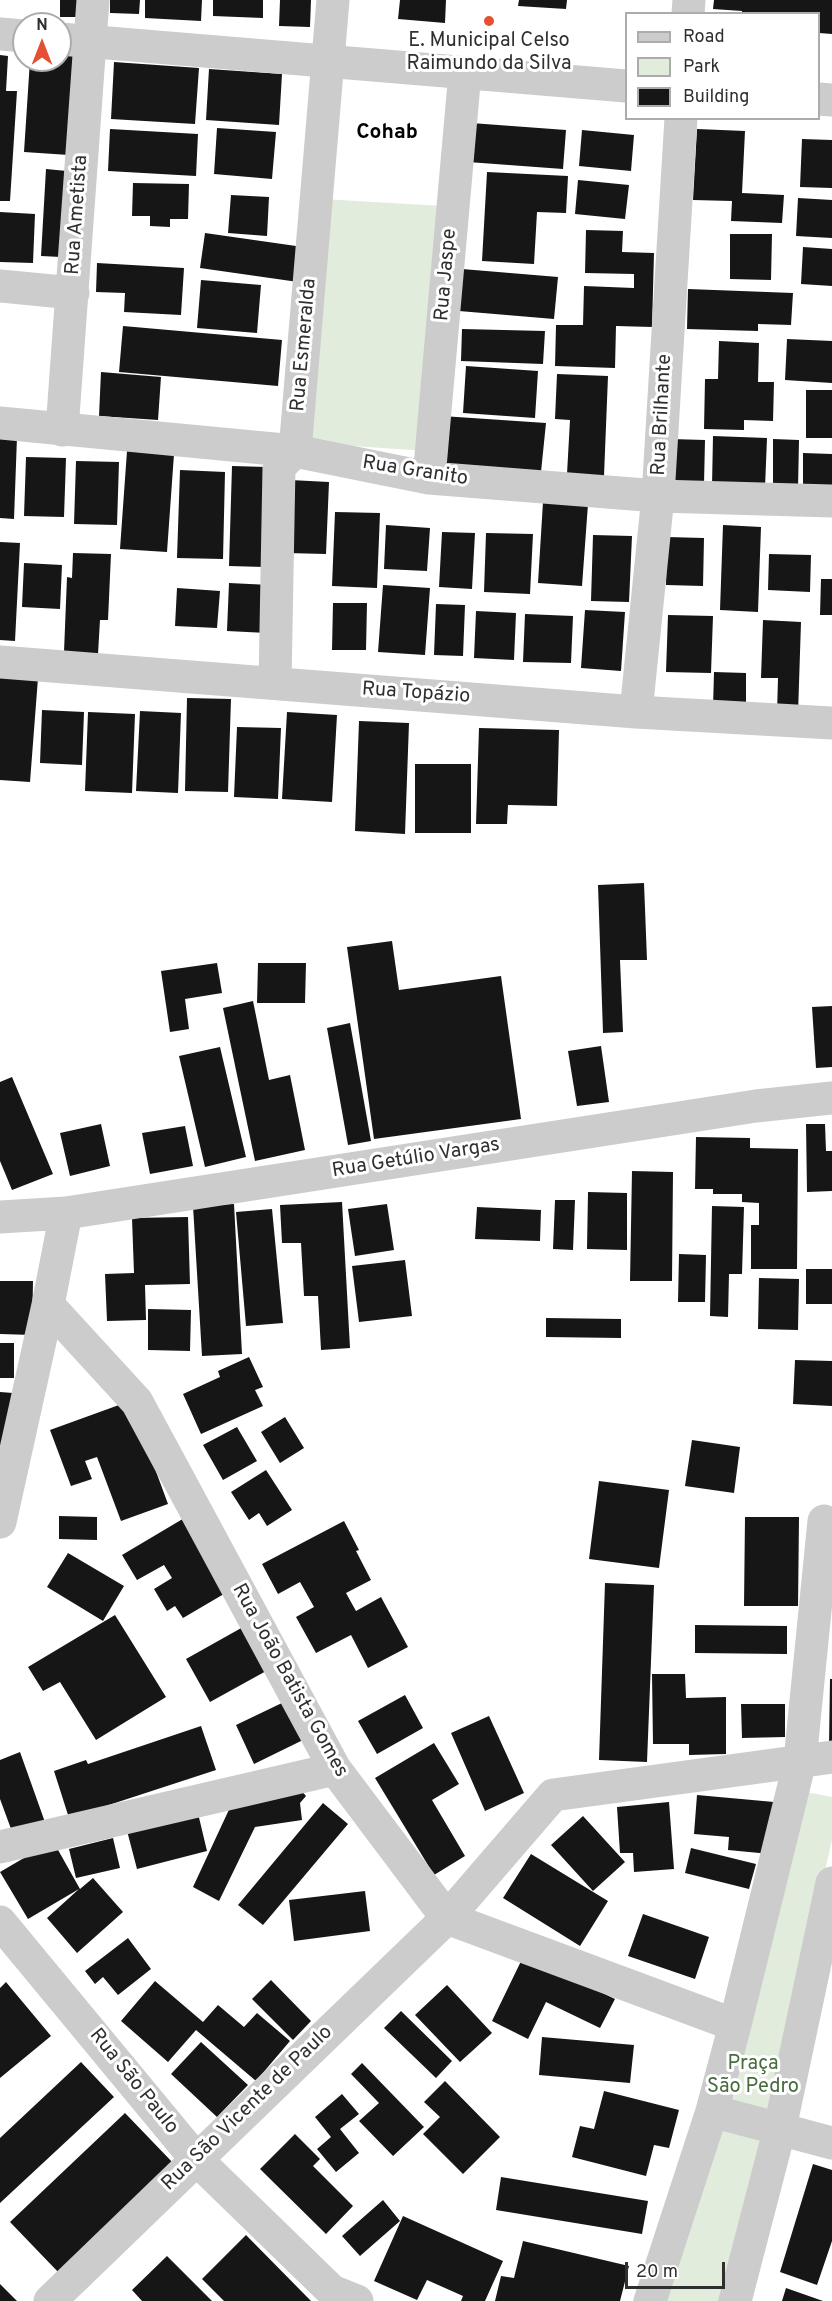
<!DOCTYPE html>
<meta charset="utf-8">
<style>
body{margin:0}
#map{position:relative;width:832px;height:2301px;overflow:hidden;background:#fff;font-family:Overpass,sans-serif}
canvas{display:block}
.legend{position:absolute;left:625px;top:12px;width:195px;height:108px;box-sizing:border-box;background:#fff;border:2px solid #acacac;margin:0;padding:8px 10px;list-style:none;font-size:18px;color:#2f2f2f}
.legend li{display:flex;align-items:center;gap:12px;height:30px}
.legend b{width:30px;border:2px solid #acacac}
.north{position:absolute;left:12px;top:12px;width:60px;height:60px;box-sizing:border-box;background:#fff;border:2px solid #acacac;border-radius:50%;rotate:0deg;font-size:16px;font-weight:700;line-height:24px;text-align:center;color:#2f2f2f}
.north::after{content:'';display:block;margin:auto;width:21px;height:27px;background:#e54f33;clip-path:polygon(50% 0,100% 100%,50% 72%,0 100%)}
.scale{position:absolute;left:625px;top:2262px;width:100px;height:27px;box-sizing:border-box;border:3px solid #2f2f2f;border-top:0;padding-left:8px;font-size:18px;line-height:21px;white-space:nowrap;color:#2f2f2f;-webkit-text-stroke:4px #fff;paint-order:stroke}
</style>
<div id="map">
<canvas width="832" height="2301"></canvas>
<ul class="legend">
<li><b style="height:8px;background:#ccc"></b>Road</li>
<li><b style="height:16px;background:#e2ecdd"></b>Park</li>
<li><b style="height:16px;background:#161616"></b>Building</li>
</ul>
<div class="north">N</div>
<div class="scale">20 m</div>
</div>
<script>
const c = document.querySelector('canvas').getContext('2d');
c.lineJoin = 'round';
function paint(path, color) { c.fillStyle = color; c.fill(path, 'evenodd'); }
function trace(path, color, width, dash) { c.strokeStyle = color; c.lineWidth = width; c.lineCap = dash ? 'butt' : 'round'; c.setLineDash(dash || []); c.stroke(path); }
function label(font, color, halo, rows, align = 'center') {
  c.font = font + ' Overpass,sans-serif'; c.lineWidth = 6; c.setLineDash([]); c.textBaseline = 'middle'; c.strokeStyle = halo; c.fillStyle = color; for (const [text, x, y, turn = 0] of rows) {
    c.save(); c.translate(x, y); c.rotate((+turn || 0) * Math.PI / 180); c.textAlign = isNaN(turn) ? turn : align; if (halo) c.strokeText(text, 0, 0); c.fillText(text, 0, 0); c.restore();
  }
}
const green = new Path2D(`
 M322,199L443,206L427,451L307,443Z
 M801,1791L832,1797V1840L770,2113L722,2101Z
 M713,2128L765,2142L723,2301H662Z`);
const building = new Path2D(`
 M60,0H84L85,17H60Z
 M110,0H140L139,14L110,13Z
 M145,0H202L201,21L145,18Z
 M213,0H263V18L213,16Z
 M280,0H311L310,27L279,26Z
 M400,0H446L445,23L398,19Z
 M519,0H567L566,9L518,6Z
 M714,0H832V34L819,33V14H742V11L713,9Z
 M0,55L8,56L6,91H17L10,201H0Z
 M60,55H75L69,155L24,152L30,60H60Z
 M114,62L199,68L195,124L111,119Z
 M209,69L282,74L279,125L206,120Z
 M471,123L566,130L563,169L468,162Z
 M217,128L276,132L272,179L214,174Z
 M110,129L198,134L196,176L108,171Z
 M697,129L745,131L742,193L784,195L782,223L731,221L732,201L693,200Z
 M582,130L634,135L631,171L579,166Z
 M802,139L832,140V188L800,187Z
 M46,169L67,171L61,257L41,256Z
 M487,172L568,176L566,213L537,212L534,264L482,261Z
 M578,180L629,185L625,219L575,214Z
 M133,183L189,184L188,219H170V227L150,226V216H132Z
 M231,195L269,197L267,236L228,233Z
 M798,198L832,200V238L796,236Z
 M0,212L35,214L33,263L0,262Z
 M586,230L623,231L622,252L654,253L652,327L616,326L615,368L555,366L556,325H583L584,286L634,288V274L585,273Z
 M205,233L303,247L298,282L200,268Z
 M730,234H772L771,280L730,279Z
 M803,247L832,249V286L801,284Z
 M97,263L184,268L181,315L124,312L125,293L96,292Z
 M462,269L558,277L554,319L459,311Z
 M201,280L261,285L257,333L197,328Z
 M688,289L793,293L791,325L758,324V331L687,329Z
 M123,326L282,340L278,386L119,372Z
 M462,329L545,331L543,364L461,361Z
 M787,339L832,341V383L785,380Z
 M719,341L759,343L758,382H774L773,421L744,420V430L704,429L705,379H718Z
 M466,366L538,371L535,418L463,413Z
 M101,372L161,377L158,420L99,416Z
 M557,374L608,376L604,476L567,474L570,420L555,419Z
 M806,390H832V438H806Z
 M442,416L546,423L541,472L438,464Z
 M0,436L17,437L14,519L0,518Z
 M713,436L767,438L765,488L712,486Z
 M671,439L705,440L704,484L670,483Z
 M773,439L799,440L798,489L773,488Z
 M127,451L174,454L167,552L120,549Z
 M803,453L832,454V486H803Z
 M26,457L66,458L64,517L24,516Z
 M76,461L119,462L117,525L74,524Z
 M232,466L267,467L264,567L229,566Z
 M180,470L225,472L223,559L177,558Z
 M290,480L329,482L326,554L286,553Z
 M543,502L588,504L582,586L538,583Z
 M335,512L380,513L377,588L332,586Z
 M386,525L430,528L427,571L384,569Z
 M723,525L761,527L758,612L720,610Z
 M442,532L475,533L472,589L439,587Z
 M486,533L533,534L530,594L484,592Z
 M593,535L632,536L629,602L591,601Z
 M667,537L704,538L703,586L666,585Z
 M0,542L20,543L15,641L0,640Z
 M73,553L111,554L108,620H100L98,654L64,652L67,577L72,578Z
 M769,554L811,555L810,592L768,590Z
 M24,563L62,565L60,609L22,607Z
 M821,579H832V615H820Z
 M229,583L270,585L267,633L227,631Z
 M383,585L430,588L425,655L378,652Z
 M177,588L220,591L217,628L175,626Z
 M333,603H367L366,650H332Z
 M436,604L465,605L463,656L434,655Z
 M585,610L625,612L621,671L581,668Z
 M476,611L516,613L514,660L474,658Z
 M525,614L573,616L571,663L523,662Z
 M668,615L713,616L711,673L666,672Z
 M763,620L801,622L798,714L777,713L778,678H761Z
 M714,672L746,673V709L713,708Z
 M0,675L38,678L30,782L0,780Z
 M187,698L231,699L228,792L185,791Z
 M42,710L84,712L82,765L40,763Z
 M140,711L181,713L178,793L136,791Z
 M88,712L135,714L132,793L85,791Z
 M287,712L337,715L332,802L282,799Z
 M359,721L409,723L405,834L355,831Z
 M237,727L281,728L278,799L234,797Z
 M479,728L559,730L557,806L508,805L507,824H476Z
 M415,764H471V833H415Z
 M644,883L647,960H620L623,1032L603,1033L598,885Z
 M392,941L399,990L501,976L521,1119L374,1139L347,947Z
 M217,963L222,993L185,999L189,1029L170,1032L161,971Z
 M258,963H306L305,1003H257Z
 M253,1001L269,1080L290,1075L305,1150L255,1161L223,1008Z
 M832,1006V1067L816,1068L812,1007Z
 M350,1023L371,1141L348,1145L327,1028Z
 M601,1046L609,1102L577,1106L568,1051Z
 M220,1047L246,1157L205,1167L179,1056Z
 M12,1077L53,1174L12,1190L0,1161V1082Z
 M101,1124L110,1166L70,1176L60,1133Z
 M806,1124H825L826,1151H832V1191L807,1192Z
 M185,1126L193,1166L150,1174L142,1133Z
 M696,1137L750,1138V1148L798,1149L797,1269H751V1225H759V1203L742,1202V1194H713V1189H695Z
 M632,1171L673,1172L672,1281H630Z
 M588,1192L627,1193V1250L587,1249Z
 M555,1200H575L573,1250L553,1249Z
 M342,1202L350,1348L321,1350L318,1296H304L301,1243H282L280,1205Z
 M234,1204L242,1354L202,1356L193,1206Z
 M387,1204L394,1250L355,1256L348,1209Z
 M712,1206L744,1207L742,1274H729L728,1317L710,1316Z
 M477,1207L541,1210L540,1241L475,1239Z
 M272,1209L283,1323L246,1326L236,1212Z
 M188,1217L190,1284L145,1285L146,1320L107,1321L105,1274L134,1273L132,1218Z
 M679,1254L706,1255L705,1302H678Z
 M405,1260L412,1316L359,1322L352,1266Z
 M806,1269H832V1304H806Z
 M759,1278L799,1279L798,1330L758,1329Z
 M0,1281H33L32,1335L0,1334Z
 M148,1309L191,1310L190,1351L148,1350Z
 M546,1318L621,1319V1338L546,1337Z
 M0,1343H14V1378H0Z
 M249,1357L263,1387L255,1390L263,1406L201,1434L183,1394L220,1377L218,1371Z
 M795,1360L832,1361V1406L793,1404Z
 M0,1392L13,1393L0,1460Z
 M130,1401L168,1504L121,1521L97,1457L85,1461L92,1479L71,1486L50,1430Z
 M285,1417L304,1448L280,1463L261,1432Z
 M237,1427L257,1461L223,1480L203,1445Z
 M692,1440L740,1447L734,1493L685,1486Z
 M266,1470L292,1510L267,1526L259,1513L249,1520L231,1492Z
 M599,1481L669,1490L659,1568L589,1559Z
 M59,1516L97,1517V1540L59,1539Z
 M186,1517L229,1591L183,1618L175,1606L167,1611L154,1589L172,1578L164,1565L137,1580L122,1555Z
 M745,1517H799L798,1606H744Z
 M344,1521L359,1550L356,1551L371,1580L346,1593L356,1611L381,1597L408,1647L368,1668L351,1635L316,1653L296,1617L314,1607L300,1582L278,1594L262,1564Z
 M68,1553L124,1586L103,1621L47,1587Z
 M605,1583L654,1585L647,1762L599,1760Z
 M115,1615L166,1697L96,1740L60,1682L43,1691L28,1667Z
 M695,1625L787,1626V1654L695,1653Z
 M243,1627L268,1670L210,1702L186,1659Z
 M652,1674H685L686,1698L726,1697V1754L689,1755V1744H653Z
 M830,1679H832V1746H829Z
 M405,1695L423,1728L377,1754L358,1721Z
 M284,1702L303,1740L254,1764L236,1725Z
 M741,1704H785V1737L742,1738Z
 M489,1716L524,1793L485,1811L451,1733Z
 M201,1726L216,1770L69,1818L54,1771L86,1760L88,1764Z
 M434,1743L459,1784L432,1800L465,1856L434,1875L375,1778Z
 M20,1752L46,1825L14,1837L0,1799V1760Z
 M298,1787L306,1796L300,1803L302,1820L255,1827L219,1901L193,1887L233,1801Z
 M697,1795L774,1802L770,1854L728,1850L729,1837L694,1834Z
 M669,1802L674,1869L634,1872L633,1853H620L617,1807Z
 M323,1803L348,1824L263,1925L238,1905Z
 M196,1805L207,1851L137,1869L125,1823Z
 M583,1816L625,1862L593,1891L551,1845Z
 M113,1838L120,1868L76,1878L69,1849Z
 M53,1841L80,1889L93,1878L123,1912L77,1953L47,1918L79,1889L28,1919L0,1872Z
 M691,1848L756,1864L749,1889L685,1873Z
 M531,1854L608,1901L580,1946L503,1898Z
 M365,1891L370,1931L294,1941L289,1900Z
 M643,1914L709,1937L695,1979L628,1956Z
 M128,1938L151,1969L118,1995L103,1977L95,1984L85,1971Z
 M524,1955L615,1999L600,2028L546,2002L528,2039L492,2021Z
 M271,1980L311,2021L293,2040L252,1999Z
 M155,1981L203,2022L218,2005L244,2027L257,2013L290,2041L256,2081L196,2030L168,2062L121,2021Z
 M6,1982L51,2036L0,2078V1988Z
 M447,1985L492,2033L460,2062L415,2015Z
 M401,2011L452,2061L436,2078L384,2028Z
 M542,2037L634,2045L630,2083L539,2075Z
 M201,2042L248,2085L217,2117L171,2074Z
 M81,2062L114,2097L0,2203V2138Z
 M362,2063L424,2127L393,2156L359,2121L379,2103L351,2074Z
 M445,2081L500,2137L463,2174L423,2134L440,2117L424,2102Z
 M604,2091L679,2110L669,2148L654,2145L646,2176L572,2157L580,2126L594,2129Z
 M342,2094L359,2114L340,2129L359,2153L336,2172L317,2149L331,2137L315,2117Z
 M125,2113L175,2165L60,2274L10,2222Z
 M295,2134L320,2159L313,2166L353,2206L326,2234L260,2169Z
 M813,2164L832,2170V2241L817,2285L780,2272Z
 M501,2177L648,2201L642,2234L496,2210Z
 M383,2200L400,2221L360,2256L342,2236Z
 M403,2216L503,2261L485,2301H461L463,2296L427,2280L417,2300L374,2281Z
 M246,2235L311,2301H224L202,2279Z
 M523,2241L629,2266L620,2301H495L501,2276L514,2278Z
 M167,2256L212,2301H142L132,2290Z
 M0,2284L17,2301H0Z
 M786,2288L823,2301H782Z`);
const minor = new Path2D(`
 M688,14L689,0
 M0,286L73,293
 M0,423L295,451L429,478L658,496L832,501
 M62,430L93,0
 M429,478L465,72
 M0,662L636,712L832,723
 M275,683L279,467L295,451L333,0
 M636,712L658,496L681,118
 M0,1217L66,1213L756,1106L832,1098
 M48,1305L137,1402L335,1769L447,1918L735,2025
 M0,1522L48,1305L66,1213
 M0,1847L335,1769
 M0,1922L196,2159L332,2291L357,2301
 M712,2111L832,2143
 M50,2301L447,1918L553,1795L832,1757
 M650,2301L712,2111L735,2025L800,1761L824,1521
 M735,2301L780,2128L832,1883`);
const tertiary = new Path2D(`
 M0,34L24,36
 M60,39L626,86
 M818,99L832,100`);
const markers = [
 [489,21,6,"#e54f33"]
];
const poiNames = [
 ["E. Municipal Celso",489,42],
 ["Raimundo da Silva",489,65]
];
const streetNames = [
 ["Rua Ametista",78,215,-86],
 ["Rua Jaspe",447,275,-85],
 ["Rua Esmeralda",305,345,-85],
 ["Rua Brilhante",663,415,-87],
 ["Rua Granito",415,472,9],
 ["Rua Topázio",416,694,4],
 ["Rua Getúlio Vargas",416,1159,-9],
 ["Rua João Batista Gomes",289,1681,61],
 ["Rua São Paulo",133,2082,51],
 ["Rua São Vicente de Paulo",248,2109,-44]
];
const parkNames = [
 ["Praça",753,2065],
 ["São Pedro",753,2088]
];
const neighbourhoodNames = [
 ["Cohab",387,134]
];
paint(green, '#e2ecdd');
paint(building, '#161616');
trace(minor, '#ccc', 33);
trace(tertiary, '#ccc', 33);
for (const [x, y, r, color] of markers) { const dot = new Path2D(); dot.arc(x, y, r, 0, 2 * Math.PI); c.fillStyle = color; c.fill(dot); trace(dot, '#fff', 2); }
label('20px', '#2f2f2f', '#fff', poiNames);
label('20px', '#2f2f2f', '#fff', streetNames);
label('20px', '#476b3c', '#fff', parkNames);
label('bold 21px', '#000', '#fff', neighbourhoodNames);
</script>
